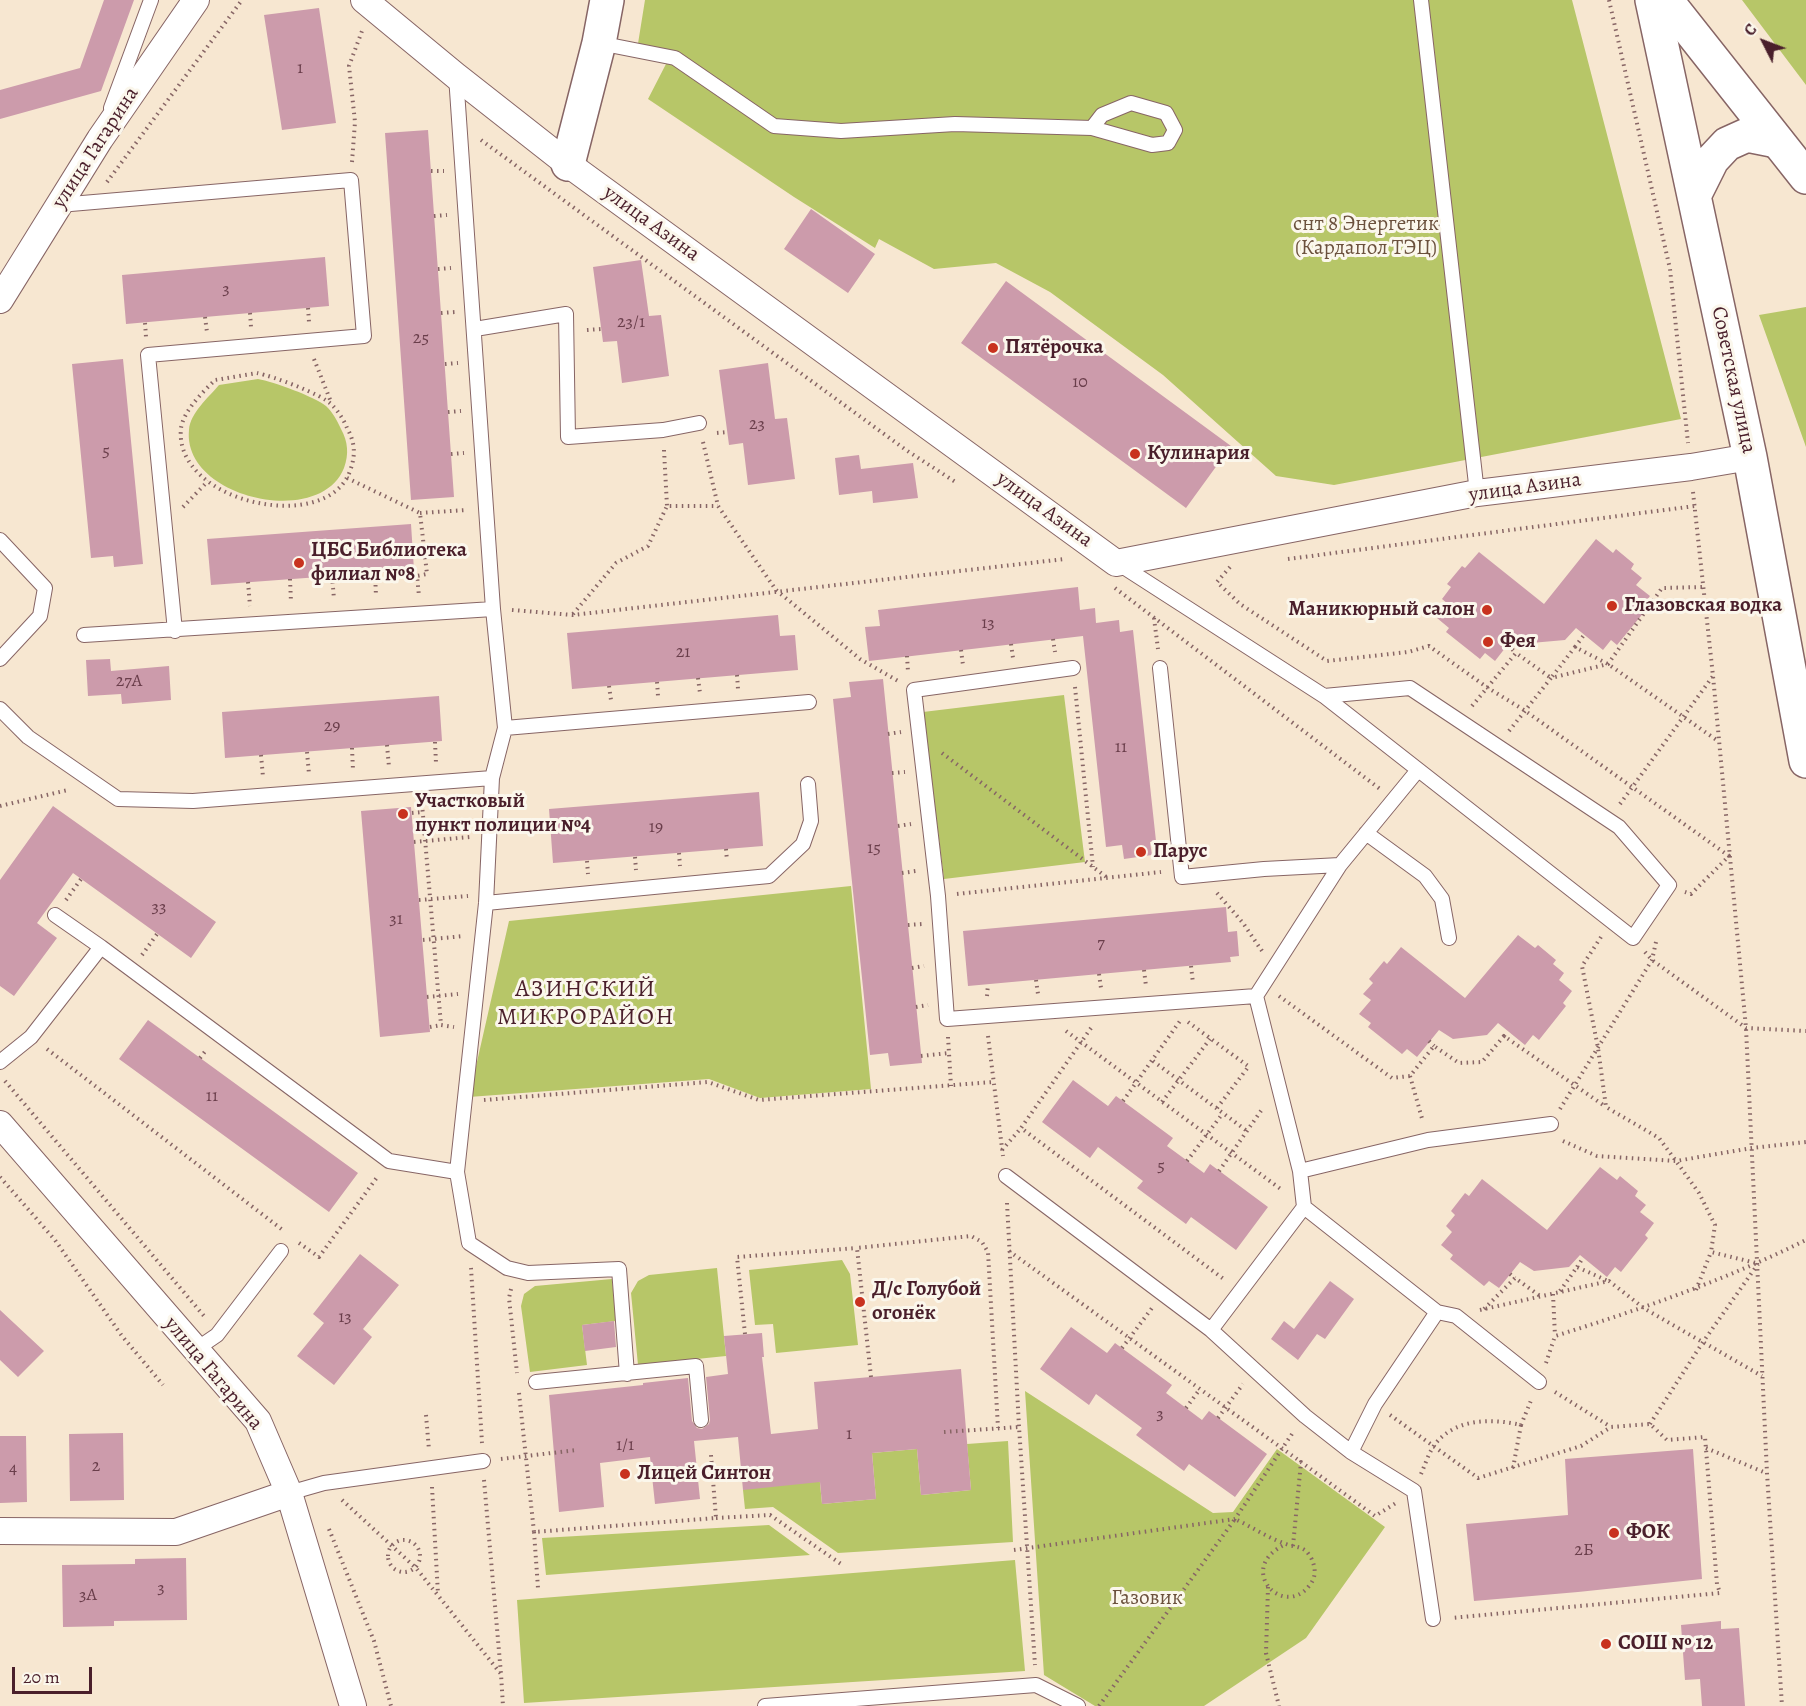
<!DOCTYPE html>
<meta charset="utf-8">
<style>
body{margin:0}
#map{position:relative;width:1806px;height:1706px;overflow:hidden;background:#f7e7d1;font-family:Alegreya,serif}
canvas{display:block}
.north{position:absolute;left:1734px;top:12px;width:60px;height:60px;-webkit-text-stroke:4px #fbf7ec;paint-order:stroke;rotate:312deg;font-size:16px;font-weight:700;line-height:24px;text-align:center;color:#4a1f2b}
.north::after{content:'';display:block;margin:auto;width:21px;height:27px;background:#4a1f2b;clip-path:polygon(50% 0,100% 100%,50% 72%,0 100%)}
.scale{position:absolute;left:12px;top:1667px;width:80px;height:27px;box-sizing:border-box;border:3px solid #4a1f2b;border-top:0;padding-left:8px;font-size:18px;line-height:21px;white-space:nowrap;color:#4a1f2b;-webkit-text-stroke:4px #fbf7ec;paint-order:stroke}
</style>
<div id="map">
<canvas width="1806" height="1706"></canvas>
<div class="north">С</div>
<div class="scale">20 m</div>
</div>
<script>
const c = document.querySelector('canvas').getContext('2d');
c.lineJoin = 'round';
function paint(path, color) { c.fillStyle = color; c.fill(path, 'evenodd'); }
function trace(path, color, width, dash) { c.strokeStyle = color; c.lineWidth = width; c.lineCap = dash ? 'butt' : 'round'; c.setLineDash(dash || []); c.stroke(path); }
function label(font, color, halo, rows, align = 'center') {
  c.font = font + ' Alegreya,serif'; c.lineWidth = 6; c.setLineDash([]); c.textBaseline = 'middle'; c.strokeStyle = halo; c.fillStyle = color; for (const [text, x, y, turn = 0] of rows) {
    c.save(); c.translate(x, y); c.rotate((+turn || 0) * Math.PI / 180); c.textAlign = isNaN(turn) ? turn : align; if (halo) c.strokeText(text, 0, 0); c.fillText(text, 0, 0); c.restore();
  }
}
const green = new Path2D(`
 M645,0H1572L1681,419L1334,485L1276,476L1163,375L1050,292L996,263L934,269L879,239L875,248L794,197L648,99L666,64L636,56Z
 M1742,0H1806V85Z
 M1806,307V447L1759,315Z
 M258,379C274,382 313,396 326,406C332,411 338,422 341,429C348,442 349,454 344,468C320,529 182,498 189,430C190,413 209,397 219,385Z
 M1064,695L1085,862L944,879L923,712Z
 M851,886L871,1089L760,1098L709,1079L469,1097L509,921Z
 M842,1260L850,1274L858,1345L776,1353L773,1324L755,1325L749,1270Z
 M717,1268L726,1356L638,1365L631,1293L638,1281L649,1275Z
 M612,1279L616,1321L582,1325L587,1365L530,1372L521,1306L524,1294L535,1286Z
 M1025,1391L1213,1513L1233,1512L1277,1449L1385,1527L1306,1638L1204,1706H1095L1044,1675Z
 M1008,1441L1013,1542L838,1553L773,1507L745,1509L743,1490L817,1452L822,1504L876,1499L872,1453L917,1449L921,1495L971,1490L967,1444Z
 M769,1525L810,1555L546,1575L542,1538Z
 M1015,1560L1025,1671L524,1703L517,1600Z`);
const building = new Path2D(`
 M104,0H134L101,91L0,119V90L80,68Z
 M319,8L336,123L282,130L264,15Z
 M428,130L454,497L411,500L385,133Z
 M811,209L875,254L848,293L784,249Z
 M325,257L329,306L126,324L122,275Z
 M641,260L649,316L661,315L669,376L622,383L617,341L603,342L593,267Z
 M1006,281L1231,446L1186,508L961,343Z
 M123,359L143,564L114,567L113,556L91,558L72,364Z
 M768,363L775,419L787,418L795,479L748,485L743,443L729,445L719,370Z
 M859,455L861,469L913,463L918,498L873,503L872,491L839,495L835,458Z
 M411,524L414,570L211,585L207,539Z
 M1596,539L1613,553L1616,549L1634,564L1631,569L1642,578L1636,585L1650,596L1641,608L1645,611L1617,645L1611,640L1603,650L1576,628L1565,640L1531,643L1516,634L1495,661L1485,653L1480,659L1446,632L1449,628L1437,618L1448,604L1442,599L1451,587L1447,584L1462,566L1465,568L1479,552L1544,604Z
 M1078,587L1080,610L1095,608L1096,623L1119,620L1120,632L1133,630L1156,841L1150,842L1152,855L1124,859L1122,845L1106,847L1083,636L869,661L865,627L880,626L878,610Z
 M778,615L780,636L795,635L798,670L572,689L567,633Z
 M110,659L111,671L169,666L171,700L122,704L121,694L88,696L86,660Z
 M883,679L922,1063L890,1066L888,1053L870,1055L833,699L851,697L849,682Z
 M439,696L442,741L225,758L222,712Z
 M759,792L763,846L553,863L549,809Z
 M53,806L216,922L191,958L73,873L37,923L57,938L14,996L0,986V880Z
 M411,807L430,1032L380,1037L361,811Z
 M1226,907L1228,932L1237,931L1239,956L1230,957L1231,962L968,986L963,931Z
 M1518,935L1535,948L1538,945L1556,960L1553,964L1564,973L1559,980L1572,991L1563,1003L1566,1006L1539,1040L1533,1035L1525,1045L1498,1023L1487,1035L1453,1039L1439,1030L1417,1057L1407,1049L1402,1054L1368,1027L1371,1023L1359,1014L1371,1000L1363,994L1373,983L1369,979L1384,961L1387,964L1401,947L1465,998Z
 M148,1020L358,1173L329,1212L119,1059Z
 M1073,1080L1108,1106L1116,1096L1173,1138L1167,1146L1204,1173L1210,1164L1268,1207L1236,1250L1191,1217L1186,1224L1137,1188L1143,1181L1098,1147L1090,1158L1042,1122Z
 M1600,1167L1617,1180L1620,1176L1638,1191L1635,1196L1646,1205L1640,1212L1654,1223L1645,1235L1648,1238L1621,1272L1615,1267L1607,1277L1580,1255L1569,1267L1534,1271L1520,1262L1499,1288L1489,1281L1484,1286L1450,1259L1453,1255L1441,1245L1452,1232L1446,1226L1455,1215L1451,1211L1465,1193L1469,1196L1482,1179L1547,1230Z
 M360,1254L399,1285L363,1329L372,1337L334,1385L297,1356L324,1323L313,1314Z
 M1330,1281L1354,1299L1325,1339L1317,1334L1298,1360L1271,1339L1284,1321L1294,1329Z
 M0,1310L44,1351L18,1377L0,1360Z
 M614,1321L616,1347L585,1351L582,1325Z
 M1071,1327L1107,1353L1115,1343L1172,1385L1166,1393L1202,1420L1209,1411L1267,1454L1235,1497L1189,1464L1184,1471L1136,1435L1142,1428L1096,1394L1089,1405L1040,1369Z
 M762,1333L764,1357H762L771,1434L818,1429L814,1382L961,1369L971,1490L921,1495L917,1449L872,1453L876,1499L822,1504L820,1482L743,1490L738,1437L694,1441L700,1499L655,1504L650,1457L600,1463L604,1507L559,1512L549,1395L643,1385V1383L688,1378L692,1421L697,1428L702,1429L709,1424L710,1420L706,1377L728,1374L724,1336Z
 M123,1433L124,1500L70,1501L69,1434Z
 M0,1436H26L27,1502L0,1503Z
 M1693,1449L1702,1579L1578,1592L1474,1601L1466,1524L1568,1515L1565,1459Z
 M186,1558L187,1620L114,1621V1626L63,1627L62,1565L135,1564V1559Z
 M1721,1621V1629L1739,1628L1745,1706H1702L1700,1679L1685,1680L1681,1625Z`);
const path = new Path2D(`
 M1609,0L1670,269L1688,443
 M481,140L906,450L957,483
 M352,162L355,122L349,66L362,31
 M431,171H444
 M107,182L242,0
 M434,216L447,215
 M438,269L451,268
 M308,308L309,322
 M250,313L251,327
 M441,313L455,312
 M205,317L207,332
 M145,323L146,337
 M587,330L601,329
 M314,359L331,402
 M445,364L458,363
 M257,373C272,376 322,394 332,405C338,411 344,420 347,428C355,442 356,455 350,471C327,536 173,503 181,428C184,410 203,392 215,380Z
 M448,412L461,411
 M717,433L728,432
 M703,442L718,506L776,590L860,659L898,681
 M664,450L667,506
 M451,454L464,453
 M347,478L420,513L427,574L417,576L419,596
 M1693,492L1713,676L1746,1028L1767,1473L1782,1706
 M183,507L208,481
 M420,513L467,510
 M1288,559L1695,506
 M1230,567L1217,582L1240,604L1327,661L1408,652L1429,646L1488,688L1524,710L1729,856L1691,894L1685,892
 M375,573L376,596
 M332,576L334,599
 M290,579L291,602
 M248,582L250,606
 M1115,588L1380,789
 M512,610L573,615L1065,559
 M573,614L616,563L648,546L667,506H718
 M1154,618L1158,649
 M1053,639L1055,652
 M1011,644L1013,658
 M1508,645L1516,653
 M1575,647L1584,635
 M961,650L963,665
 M907,656L908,672
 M737,675L738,689
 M698,678L700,693
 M657,682L658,696
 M609,686L611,700
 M1075,687L1093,867
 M1472,706L1516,653L1551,678L1575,647L1608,664L1718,741
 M1509,731L1551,678L1608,664L1662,588L1704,587
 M888,734L901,732
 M435,742L436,763
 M387,745L389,767
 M352,748L353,770
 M307,752L309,774
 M942,753L1109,879
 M261,755L263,777
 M892,773L905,772
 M422,804L441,1025L454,1027
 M1620,804L1713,676
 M0,806L68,790
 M412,813L423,812
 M898,826L911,824
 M414,842L470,837
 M726,849L727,861
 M679,853L680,866
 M635,857L636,870
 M587,861L588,874
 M902,873L916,871
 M1217,893L1243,923L1262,951
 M957,894L1161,872
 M66,900L81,879
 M419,900L468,896
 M908,925L922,924
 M1601,937L1582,966L1598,1048L1606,1107L1659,1138L1676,1161L1699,1193L1715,1225L1711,1252L1756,1263
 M423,940L464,936
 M1645,952L1652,960L1746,1028L1806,1031
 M142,955L157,934
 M1191,966L1193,983
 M912,968L924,966
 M1144,970L1146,986
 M1099,974L1101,988
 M1036,980L1038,994
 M987,996L988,984
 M1279,996L1392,1078L1410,1076L1434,1046L1459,1063L1482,1062L1504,1036L1606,1107
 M427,997L458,994
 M916,1007L928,1005
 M1188,1022L1248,1066
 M430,1027L441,1025
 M1091,1028L1021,1128L1225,1280
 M1066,1031L1282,1190
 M988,1036L1003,1156
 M1504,1036L1507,1031
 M948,1037L951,1086
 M1429,1041L1434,1046
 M47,1049L284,1231
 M921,1056L949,1053
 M200,1058L207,1049
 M1153,1061L1247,1131
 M1410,1076L1423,1122
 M5,1081L204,1316
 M484,1100L708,1082L759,1100L993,1082
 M1123,1101L1180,1021
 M1162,1102L1210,1039
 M1217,1108L1249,1066
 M1560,1109L1652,960L1656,942
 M1563,1141L1597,1156L1676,1161L1752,1148L1806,1142
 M1002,1150L1021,1128
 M1187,1161L1223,1113
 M1219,1171L1263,1108
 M0,1177L55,1240L122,1336L163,1385
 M1007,1203L1019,1427L1035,1665
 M299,1243L319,1257L378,1176
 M1009,1251L1301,1462
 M1577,1267L1583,1258
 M471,1268L482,1443
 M1510,1274L1515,1278
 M511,1289L509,1298L517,1373
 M1696,1290L1711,1252
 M1560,1291L1577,1267L1608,1281
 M1553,1294L1555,1336
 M1484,1309L1515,1278L1540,1296
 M1480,1310L1609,1281L1645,1309L1762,1376
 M745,1334L737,1257L857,1248
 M1122,1348L1152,1308
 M1546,1363L1555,1336C1642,1309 1725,1280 1806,1240
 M871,1377L857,1248L971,1236L982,1242L988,1252L998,1428
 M1555,1392L1611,1427
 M519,1393L534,1532L716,1518L711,1455
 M1186,1408L1200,1389
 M426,1415L429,1450
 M1390,1415L1478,1478L1581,1446L1611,1427L1650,1424L1667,1440L1705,1437L1717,1584L1720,1593L1451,1618
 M1218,1418L1243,1384
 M1650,1424L1703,1342L1758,1264
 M944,1432L1019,1427
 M1706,1448L1766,1473
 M501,1459L577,1450
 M1513,1468L1521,1425
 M1421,1474C1425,1465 1428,1455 1433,1447C1453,1418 1491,1418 1521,1425L1532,1398
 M484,1480L501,1674
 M432,1487L438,1594
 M342,1500L416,1568L501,1674L503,1706
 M716,1518L770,1515L841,1564
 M329,1529L374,1641L391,1706
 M534,1532L538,1588
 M388 1556a16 16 0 1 1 32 0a16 16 0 1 1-32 0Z
 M1293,1546L1301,1462L1375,1516L1396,1503
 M1014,1550L1235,1519L1294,1431
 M1268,1587L1266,1653L1279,1706
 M1099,1706L1235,1519C1252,1527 1268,1538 1286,1544C1293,1547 1301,1546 1307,1552C1308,1553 1312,1559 1312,1560C1316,1569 1316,1578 1309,1586C1283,1619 1234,1568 1286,1544`);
const lane = new Path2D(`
 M1421,0L1477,493
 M599,43L675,58L774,126L841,131L955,124L1092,128L1152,145L1168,143L1175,130L1166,113L1131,103L1102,115L1092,128
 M456,76L493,609
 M111,108L151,0
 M59,205L351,180L364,336L148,355L175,631
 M475,329L566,314L568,437L663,430L699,423
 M0,540L45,588L40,616L0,659
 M1119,564L1324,696L1633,938L1669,885L1619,827L1410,688L1324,696
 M84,635L493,609L505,728L492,778
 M1073,668L914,690L938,896L947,1019L1256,996L1340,865L1418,770
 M1160,668L1182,877L1264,869L1340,865
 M0,709L28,737L118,799L193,801L492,778L486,903L457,1172L469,1243L507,1268L528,1273L619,1269L627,1374
 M505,728L809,702
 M1366,833L1425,876L1442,899L1449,938
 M486,903L769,876L803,844L811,821L808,784
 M55,915L101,947
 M1256,996L1300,1171L1304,1207L1437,1312L1456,1316L1539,1382
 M0,1062L31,1037L101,947L389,1161L457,1172
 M1300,1171L1428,1140L1551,1124
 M1006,1176L1211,1330L1305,1416L1351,1452L1414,1491L1433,1619
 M1211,1330L1304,1207
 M195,1350L217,1335L281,1251
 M536,1382L696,1366L701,1420
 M1351,1452L1375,1404L1437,1312
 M289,1493L324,1483L483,1461
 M765,1706L1036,1685L1078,1706`);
const street = new Path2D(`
 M364,0L456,76L568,164L1116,563L1477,493L1691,467L1750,457
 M0,300L100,139L196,0
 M0,1124L258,1421L289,1493L353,1706
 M0,1531L176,1532L289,1493`);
const secondary = new Path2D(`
 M1652,0L1750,457L1806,761
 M568,164L599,43L607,0
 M1694,196L1712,160L1727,144L1747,135L1777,141`);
const primary = new Path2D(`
 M1666,0L1806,177`);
const markers = [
 [993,348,6,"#c8321e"],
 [1135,454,6,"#c8321e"],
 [299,563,6,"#c8321e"],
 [1612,606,6,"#c8321e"],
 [1487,610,6,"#c8321e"],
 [1488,642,6,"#c8321e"],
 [403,814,6,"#c8321e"],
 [1141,852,6,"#c8321e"],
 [860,1302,6,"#c8321e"],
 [625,1474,6,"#c8321e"],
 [1614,1533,6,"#c8321e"],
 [1606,1644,6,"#c8321e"]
];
const numberNames = [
 ["1",300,69],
 ["3",226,290],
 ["23/1",631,323],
 ["25",421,339],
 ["10",1080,383],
 ["23",757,425],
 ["5",106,452],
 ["13",988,624],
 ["21",683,653],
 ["27А",129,682],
 ["29",332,727],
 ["11",1121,748],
 ["19",656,828],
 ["15",874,849],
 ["33",159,908],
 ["31",396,920],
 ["7",1101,944],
 ["11",212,1097],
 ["5",1161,1167],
 ["13",345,1318],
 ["3",1160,1415],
 ["1",849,1435],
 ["1/1",625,1446],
 ["2",96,1467],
 ["4",13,1469],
 ["2Б",1584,1551],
 ["3",161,1589],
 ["3А",88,1596]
];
const streetNames = [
 ["улица Гагарина",96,148,-57],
 ["улица Азина",651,224,36],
 ["Советская улица",1733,380,78],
 ["улица Азина",1525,488,-8],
 ["улица Азина",1044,510,36],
 ["улица Гагарина",213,1374,50]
];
const parkNames = [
 ["снт 8 Энергетик",1366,225],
 ["(Кардапол ТЭЦ)",1366,249],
 ["Газовик",1147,1599]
];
const poiNames = [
 ["Пятёрочка",1005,348],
 ["Кулинария",1147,454],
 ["ЦБС Библиотека",311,551],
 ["филиал №8",311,575],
 ["Глазовская водка",1624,606],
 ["Маникюрный салон",1475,610,"right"],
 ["Фея",1500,642],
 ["Участковый",415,802],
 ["пункт полиции №4",415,826],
 ["Парус",1153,852],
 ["Д/с Голубой",872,1290],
 ["огонёк",872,1314],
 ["Лицей Синтон",637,1474],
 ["ФОК",1626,1533],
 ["СОШ № 12",1618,1644]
];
const quarterNames = [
 ["АЗИНСКИЙ",586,990],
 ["МИКРОРАЙОН",586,1018]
];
paint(green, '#b7c668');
paint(building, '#cc9bab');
trace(lane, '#876565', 16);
trace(street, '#876565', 28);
trace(secondary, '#876565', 36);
trace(primary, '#876565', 36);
trace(path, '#876565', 4, [1.5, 4.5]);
trace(lane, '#fff', 14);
trace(street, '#fff', 26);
trace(secondary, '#fff', 33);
trace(primary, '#fff', 33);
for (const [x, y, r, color] of markers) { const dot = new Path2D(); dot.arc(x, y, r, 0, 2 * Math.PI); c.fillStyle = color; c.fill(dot); trace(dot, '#fbf7ec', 2); }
label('18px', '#6a3e4b', null, numberNames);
label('21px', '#4a1f2b', '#fbf7ec', streetNames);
label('21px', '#6b513d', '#fbf7ec', parkNames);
label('bold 21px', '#4a1f2b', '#fbf7ec', poiNames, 'left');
c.letterSpacing = '1.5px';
label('24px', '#4a1f2b', '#fbf7ec', quarterNames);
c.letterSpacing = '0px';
</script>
